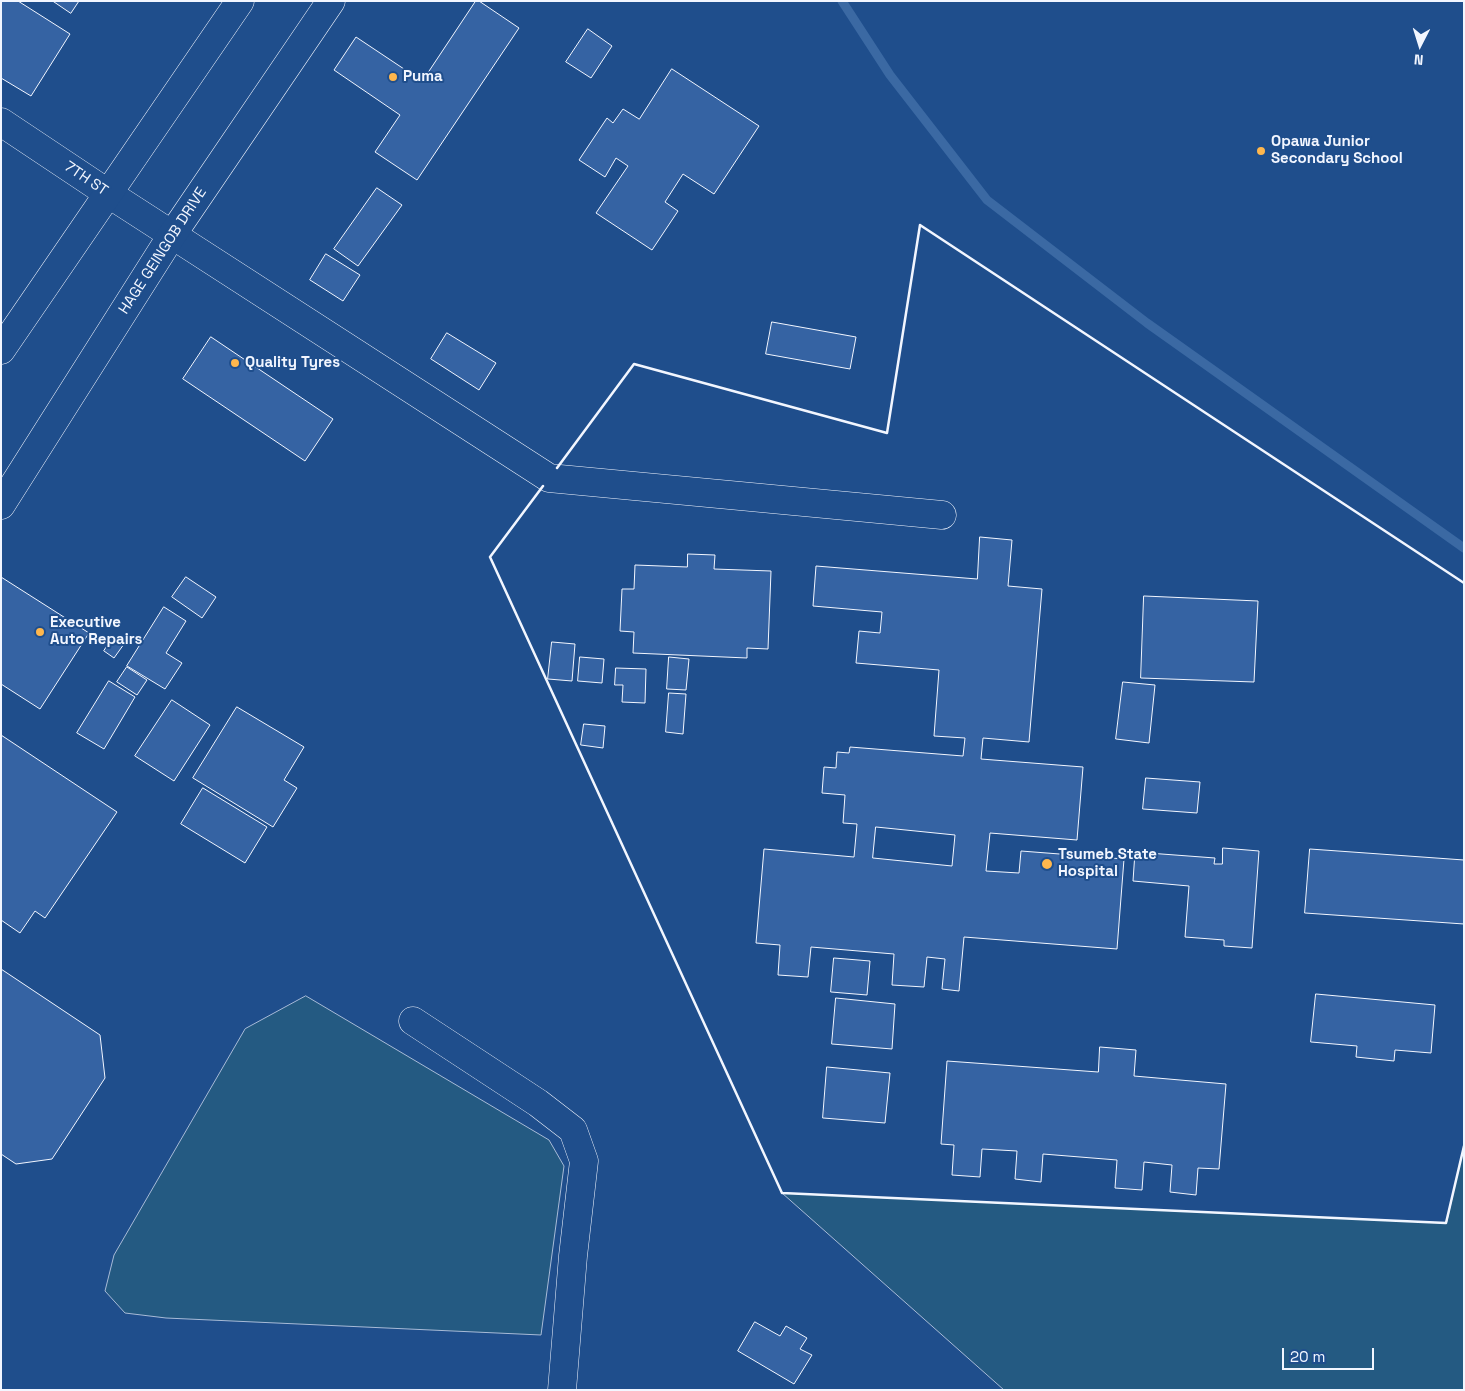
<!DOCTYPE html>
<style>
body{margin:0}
#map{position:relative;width:1465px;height:1391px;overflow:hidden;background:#1f4e8c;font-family:"Space Grotesk",sans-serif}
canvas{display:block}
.frame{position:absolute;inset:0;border:2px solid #f2f6ff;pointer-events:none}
.north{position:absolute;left:1395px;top:20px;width:50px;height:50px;-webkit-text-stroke:4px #1f4e8c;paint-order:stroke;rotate:185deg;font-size:14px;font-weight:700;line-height:20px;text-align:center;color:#f2f6ff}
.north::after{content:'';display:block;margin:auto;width:18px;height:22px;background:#f2f6ff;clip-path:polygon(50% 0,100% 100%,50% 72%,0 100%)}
.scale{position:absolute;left:1282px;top:1348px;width:92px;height:22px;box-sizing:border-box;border:2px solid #f2f6ff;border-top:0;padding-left:6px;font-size:15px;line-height:18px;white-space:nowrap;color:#f2f6ff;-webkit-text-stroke:4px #1f4e8c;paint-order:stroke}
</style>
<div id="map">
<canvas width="1465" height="1391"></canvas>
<div class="frame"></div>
<div class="north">N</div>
<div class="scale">20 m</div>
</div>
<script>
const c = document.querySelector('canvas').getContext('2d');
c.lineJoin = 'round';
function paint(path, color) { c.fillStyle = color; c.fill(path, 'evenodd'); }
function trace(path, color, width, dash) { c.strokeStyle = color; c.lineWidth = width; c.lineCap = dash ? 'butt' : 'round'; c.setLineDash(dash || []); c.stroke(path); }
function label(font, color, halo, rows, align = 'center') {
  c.font = font + ' "Space Grotesk",sans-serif'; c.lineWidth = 4; c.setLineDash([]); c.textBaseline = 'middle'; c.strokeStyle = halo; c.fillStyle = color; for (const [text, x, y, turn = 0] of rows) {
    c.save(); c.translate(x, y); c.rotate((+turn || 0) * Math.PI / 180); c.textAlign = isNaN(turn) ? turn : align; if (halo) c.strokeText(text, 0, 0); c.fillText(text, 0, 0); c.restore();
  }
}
const green = new Path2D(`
 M306,996L549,1140L564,1166L541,1335L166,1318L125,1313L105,1291L114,1255L245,1029Z
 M1464,1146V1390H1004L782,1193L1446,1223Z`);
const stream = new Path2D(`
 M842,1L890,75L987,200L1147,323L1464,548`);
const building = new Path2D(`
 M1,1H18L70,34L31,96L1,78Z
 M53,1H79L71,13Z
 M476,1H479L519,28L417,180L375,152L400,115L334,70L356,37L422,81Z
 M588,29L612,46L591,78L566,62Z
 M672,69L759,126L714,194L683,174L665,202L678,211L652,250L596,213L628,166L616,158L605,177L579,160L607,118L613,123L623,109L639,119Z
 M377,188L402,205L358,266L334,249Z
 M326,254L360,275L343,301L310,280Z
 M772,322L856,337L850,369L766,354Z
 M447,333L496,363L479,390L431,359Z
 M211,337L333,419L305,461L183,379Z
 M980,537L1012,540L1008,586L1042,589L1029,742L983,738L981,759L1083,767L1077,840L990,833L986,871L1019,873L1021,851L1124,859L1117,949L964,937L959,991L942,989L945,959L927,957L924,987L892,985L894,954L811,947L808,977L778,975L780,945L756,943L764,849L854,857L857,824L843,823L845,795L822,793L824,767L836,768L837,752L849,753L850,747L963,756L965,738L934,736L939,670L856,663L859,631L880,633L882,612L813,606L816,566L977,579ZM876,827L955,835L952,866L873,858Z
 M688,554L715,555L714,569L771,571L768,649L747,648V658L633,653L634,632L620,631L622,589H634L635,565L687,567Z
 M1,577L89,633L40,709L1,684Z
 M186,577L216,597L202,618L172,597Z
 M1144,596L1258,601L1254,682L1141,678Z
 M164,607L186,621L166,653L182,663L165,689L127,666Z
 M113,637L124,644L114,658L104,651Z
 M552,642L575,644L572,681L548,679Z
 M580,657L604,659L602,683L578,681Z
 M669,657L689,659L686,690L667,689Z
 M127,667L147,680L137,695L117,682Z
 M616,668L646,669L645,703L622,702L623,685H615Z
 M109,681L135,697L104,749L77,733Z
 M1123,682L1155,685L1149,743L1116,739Z
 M669,693L686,694L683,734L666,732Z
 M172,700L210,725L174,781L135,756Z
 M237,707L304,747L284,780L297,788L273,827L193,778Z
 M584,724L605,726L603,748L581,745Z
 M1,735L117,812L45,918L35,911L20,933L1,920Z
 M1146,778L1200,782L1197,813L1143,809Z
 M203,788L267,827L245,863L181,824Z
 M1223,848L1259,851L1252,948L1224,946V940L1185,937L1189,886L1133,881L1135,852L1215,858L1214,864H1222Z
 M1310,849L1464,860V924L1305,913Z
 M834,958L870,961L867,995L831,992Z
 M1,969L100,1035L105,1078L52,1159L16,1164L1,1154Z
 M1316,994L1435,1005L1431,1053L1395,1050L1394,1061L1356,1057L1357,1046L1311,1042Z
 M836,998L895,1004L892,1049L832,1044Z
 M1100,1047L1136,1050L1134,1076L1226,1084L1219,1169L1198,1168L1196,1195L1170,1192L1172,1165L1144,1162L1142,1190L1115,1188L1117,1160L1043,1154L1041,1182L1015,1179L1017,1151L982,1149L980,1177L952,1175L954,1145L941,1144L947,1061L1098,1072Z
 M827,1067L890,1073L885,1123L823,1118Z
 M755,1322L780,1336L786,1326L807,1338L800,1349L812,1355L794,1384L738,1351Z`);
const minor = new Path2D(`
 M1,122L109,194L549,478L942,515
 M413,1021L538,1103L573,1130L584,1161L573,1256L562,1390`);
const highway = new Path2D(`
 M1,350L240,1
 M1,505L172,235L331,1`);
const wall = new Path2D(`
 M557,468L634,364L887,433L920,225L1464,583
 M543,486L490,557L782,1193L1446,1223L1464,1146`);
const markers = [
 [393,77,5,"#ffb74d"],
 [1261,151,5,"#ffb74d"],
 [235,363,5,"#ffb74d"],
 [40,632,5,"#ffb74d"],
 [1047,864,6,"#ffb74d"]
];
const poiNames = [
 ["Puma",403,77],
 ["Opawa Junior",1271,142],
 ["Secondary School",1271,159],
 ["Quality Tyres",245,363],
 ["Executive",50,623],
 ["Auto Repairs",50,640],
 ["Tsumeb State",1058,855],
 ["Hospital",1058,872]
];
const streetNames = [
 ["7TH ST",86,179,34],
 ["HAGE GEINGOB DRIVE",163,251,-57]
];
paint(green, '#245a82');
trace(green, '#a8bbd7', 1);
trace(stream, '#3b69a3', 9);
paint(building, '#3563a3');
trace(building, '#f2f6ff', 1);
trace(minor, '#f2f6ff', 29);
trace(highway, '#f2f6ff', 29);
trace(minor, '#1f4e8c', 28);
trace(highway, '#1f4e8c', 28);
trace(wall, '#f2f6ff', 2.5);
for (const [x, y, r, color] of markers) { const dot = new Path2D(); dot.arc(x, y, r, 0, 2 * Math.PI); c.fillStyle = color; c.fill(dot); trace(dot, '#1f4e8c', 2); }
label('bold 15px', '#f2f6ff', '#1f4e8c', poiNames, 'left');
label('15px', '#f2f6ff', '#1f4e8c', streetNames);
</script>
